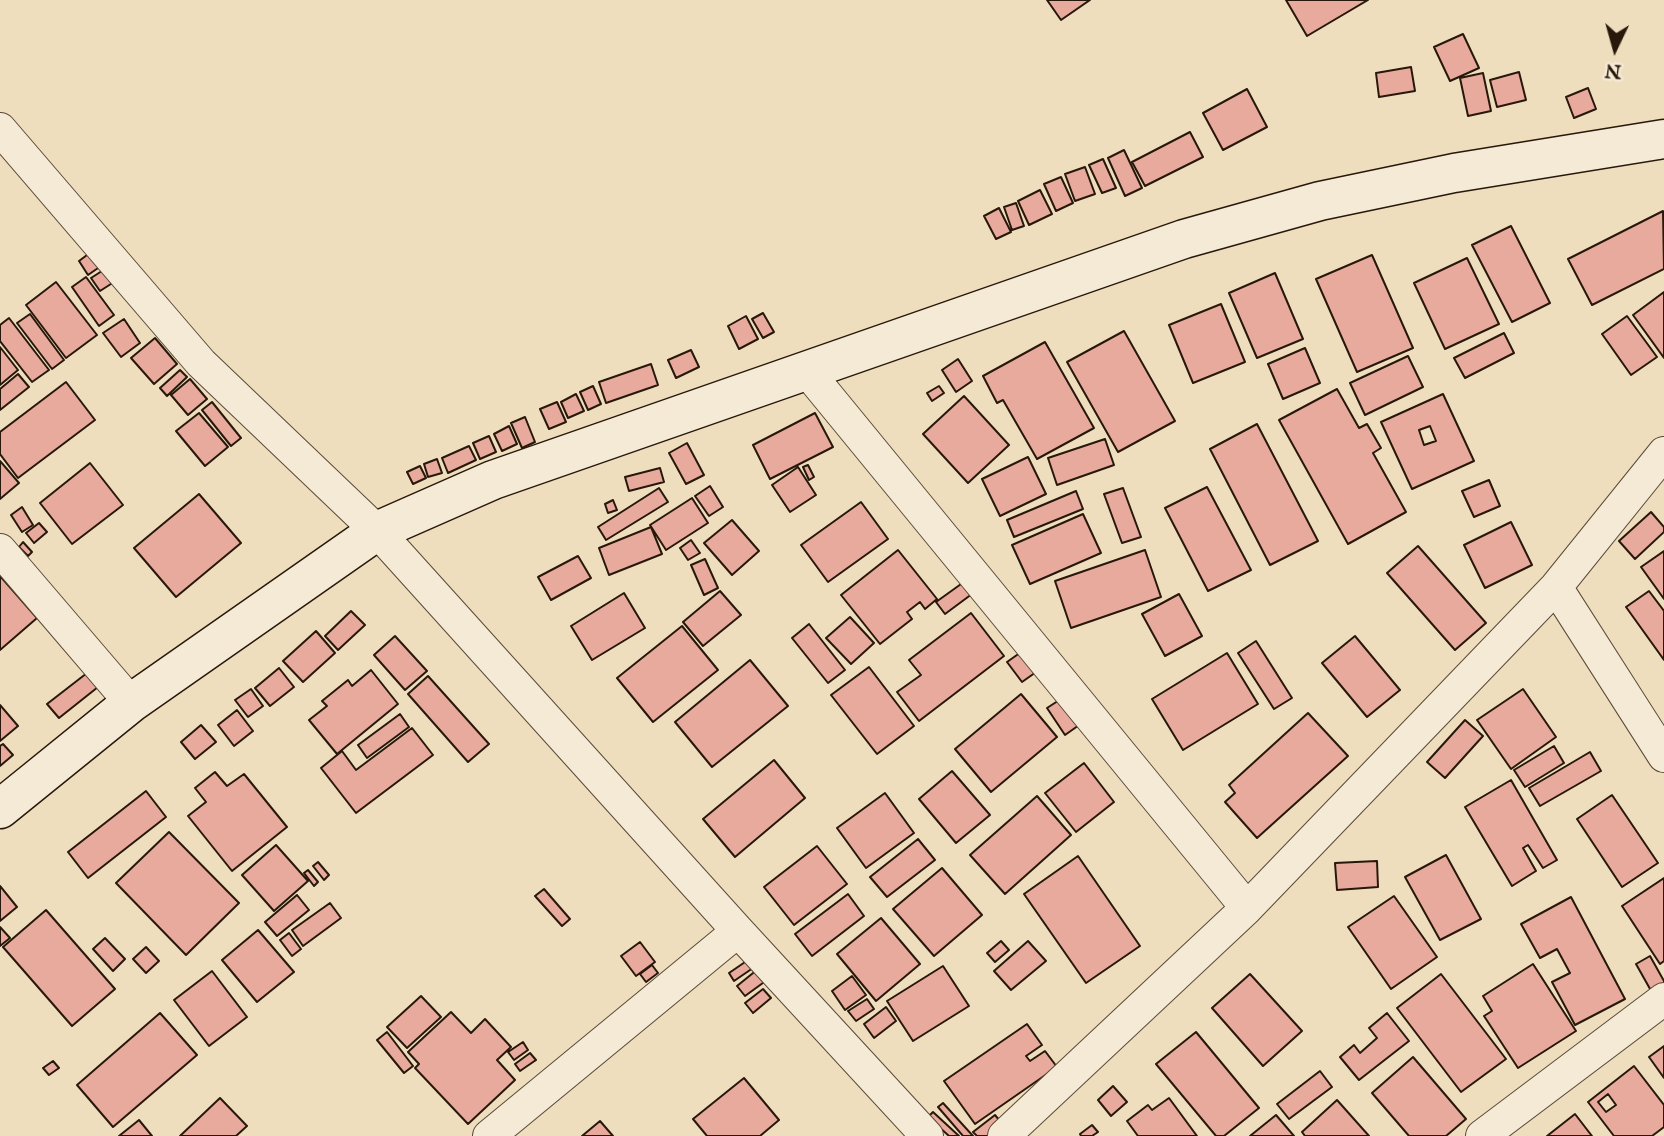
<!DOCTYPE html>
<style>
body{margin:0}
#map{position:relative;width:1664px;height:1136px;overflow:hidden;background:#eedebe;font-family:"IM FELL English",serif}
canvas{display:block}
.north{position:absolute;left:1580px;top:14px;width:70px;height:70px;-webkit-text-stroke:5px #f4ead5;paint-order:stroke;rotate:185deg;font-size:19px;font-weight:700;line-height:28px;text-align:center;color:#28180b}
.north::after{content:'';display:block;margin:auto;width:24px;height:32px;background:#28180b;clip-path:polygon(50% 0,100% 100%,50% 72%,0 100%)}
</style>
<div id="map">
<canvas width="1664" height="1136"></canvas>
<div class="north">N</div>
</div>
<script>
const c = document.querySelector('canvas').getContext('2d');
c.lineJoin = 'round';
function paint(path, color) { c.fillStyle = color; c.fill(path, 'evenodd'); }
function trace(path, color, width, dash) { c.strokeStyle = color; c.lineWidth = width; c.lineCap = dash ? 'butt' : 'round'; c.setLineDash(dash || []); c.stroke(path); }
const building = new Path2D(`
 M1047,0H1090L1061,20Z
 M1286,0H1368L1307,36Z
 M1463,34L1479,68L1450,81L1434,47Z
 M1411,67L1415,91L1379,97L1376,73Z
 M1519,72L1526,100L1497,107L1490,80Z
 M1483,73L1491,111L1468,116L1460,78Z
 M1588,88L1596,109L1574,118L1566,97Z
 M1247,89L1267,127L1223,150L1203,113Z
 M1190,132L1203,157L1145,186L1132,162Z
 M1124,150L1142,188L1125,196L1108,158Z
 M1103,159L1116,188L1102,193L1089,165Z
 M1085,167L1095,194L1075,201L1065,174Z
 M1061,177L1073,203L1056,211L1044,184Z
 M1040,190L1052,214L1029,225L1018,201Z
 M1016,203L1024,226L1012,230L1004,207Z
 M999,208L1011,232L996,239L984,216Z
 M1663,211L1664,269L1592,305L1568,259Z
 M1511,226L1550,303L1512,322L1472,245Z
 M91,252L101,266L88,275L79,261Z
 M1372,255L1413,348L1357,372L1316,279Z
 M1467,258L1499,324L1445,349L1414,283Z
 M105,269L114,282L100,291L91,278Z
 M1275,273L1303,339L1257,358L1229,293Z
 M86,277L114,315L99,326L72,287Z
 M56,282L97,335L66,358L26,305Z
 M1664,292V358L1633,315Z
 M1221,304L1245,362L1193,383L1169,325Z
 M763,313L774,332L763,338L752,319Z
 M30,314L64,360L52,369L17,323Z
 M746,316L758,339L739,349L728,326Z
 M1627,316L1657,357L1631,375L1602,334Z
 M9,318L49,370L32,382L0,341V325Z
 M124,319L140,343L121,357L103,333Z
 M1124,331L1175,421L1118,452L1067,362Z
 M1504,333L1514,353L1465,378L1454,358Z
 M155,338L177,364L154,384L131,358Z
 M1045,342L1094,428L1037,459L1003,400L997,403L983,376Z
 M0,347L18,370L0,385Z
 M1305,348L1320,383L1283,399L1268,364Z
 M691,350L699,367L676,378L668,360Z
 M1408,356L1423,387L1365,415L1350,383Z
 M958,359L972,381L956,392L942,370Z
 M651,364L658,385L606,403L599,382Z
 M180,370L187,377L167,396L160,388Z
 M18,374L29,387L0,410V389Z
 M190,379L207,399L188,415L171,395Z
 M66,382L95,420L18,478L0,454V432Z
 M593,386L601,404L588,410L580,392Z
 M939,386L944,393L932,401L927,393Z
 M1337,389L1359,428L1367,424L1381,448L1373,453L1406,512L1348,544L1279,420Z
 M576,394L584,411L568,418L561,402Z
 M1443,394L1474,461L1412,489L1381,422ZM1430,426L1436,441L1424,445L1419,430Z
 M964,396L1009,445L968,483L923,434Z
 M212,402L241,438L231,446L202,410Z
 M557,402L566,422L549,429L540,409Z
 M199,413L228,447L205,466L176,431Z
 M815,413L833,447L770,479L753,445Z
 M525,417L535,442L522,448L511,423Z
 M1257,424L1318,541L1270,565L1210,449Z
 M509,426L517,444L502,451L494,434Z
 M489,436L496,452L480,459L473,443Z
 M1105,439L1114,465L1057,485L1048,458Z
 M687,443L704,475L686,484L669,453Z
 M469,446L476,460L448,473L442,458Z
 M1028,457L1046,494L1000,516L982,479Z
 M437,459L442,473L428,477L424,464Z
 M0,461L19,483L0,499Z
 M90,463L123,505L72,544L40,503Z
 M808,465L814,477L809,480L803,467Z
 M420,466L426,478L413,484L407,472Z
 M798,467L816,495L790,512L772,485Z
 M660,468L664,482L629,491L625,477Z
 M1489,480L1500,506L1474,517L1462,491Z
 M710,486L723,507L709,516L695,496Z
 M1207,487L1251,570L1208,591L1165,508Z
 M659,488L668,502L606,540L598,527Z
 M1123,488L1141,537L1122,543L1104,494Z
 M1076,491L1083,509L1014,537L1007,520Z
 M199,494L241,543L176,597L134,548Z
 M692,498L708,523L666,550L650,525Z
 M613,500L617,510L608,513L605,504Z
 M861,502L888,539L828,582L801,545Z
 M22,507L33,525L22,532L11,515Z
 M1651,512L1664,527V532L1635,559L1619,541Z
 M1083,514L1101,553L1030,584L1012,545Z
 M732,520L759,551L732,575L704,543Z
 M1511,522L1532,565L1485,588L1464,545Z
 M39,523L47,532L34,543L26,533Z
 M651,527L662,554L609,575L599,548Z
 M691,540L700,553L688,560L680,548Z
 M23,542L32,552L28,556L19,547Z
 M1418,546L1486,623L1455,650L1387,573Z
 M898,550L937,599L925,609L920,602L907,612L912,619L880,644L841,595Z
 M1145,550L1161,597L1071,628L1055,581Z
 M1664,551V599L1641,567Z
 M578,556L591,578L551,600L538,577Z
 M705,559L718,588L704,595L691,565Z
 M0,576L37,618L0,650Z
 M968,579L976,591L945,614L936,602Z
 M720,591L741,615L703,646L683,622Z
 M1649,591L1664,611V660L1626,607Z
 M624,593L645,628L592,660L571,626Z
 M1179,594L1202,636L1165,656L1142,614Z
 M351,611L365,625L338,650L325,636Z
 M971,613L1004,656L919,721L897,692L921,675L909,660Z
 M850,617L874,643L851,664L826,638Z
 M809,624L845,670L828,683L792,638Z
 M682,626L718,670L653,722L617,678Z
 M316,631L335,653L303,682L283,661Z
 M395,636L427,671L405,690L374,655Z
 M1355,636L1400,690L1367,717L1322,663Z
 M1256,641L1292,698L1274,709L1238,653Z
 M1024,650L1039,670L1022,682L1007,662Z
 M1227,653L1258,704L1183,750L1152,699Z
 M750,660L788,706L712,767L675,722Z
 M869,667L914,726L877,754L831,695Z
 M279,668L294,687L270,706L255,688Z
 M371,670L398,704L337,754L309,720L327,706L322,701L348,680L352,686Z
 M87,673L98,687L59,718L47,704Z
 M428,676L489,744L468,762L408,694Z
 M251,689L263,706L248,717L235,700Z
 M1523,689L1556,737L1511,769L1477,720Z
 M1021,694L1057,737L991,792L955,749Z
 M1064,697L1082,723L1065,735L1047,708Z
 M0,705L18,726L0,741Z
 M237,710L253,731L234,746L218,725Z
 M1308,713L1348,756L1257,838L1225,802L1235,793L1229,785Z
 M400,714L409,727L367,758L358,745Z
 M1465,720L1483,736L1445,778L1427,762Z
 M201,725L216,742L195,759L181,742Z
 M412,728L433,755L356,813L321,768L342,751L356,770Z
 M3,744L13,755L0,766V746Z
 M1554,746L1564,763L1525,787L1514,770Z
 M1590,752L1601,771L1540,806L1529,788Z
 M774,760L805,798L735,857L703,819Z
 M1084,763L1114,802L1076,832L1045,793Z
 M952,771L990,815L956,843L919,799Z
 M215,772L227,786L244,774L287,827L232,871L188,816L206,802L195,788Z
 M1511,780L1557,860L1543,868L1528,845L1523,848L1536,871L1512,886L1465,807Z
 M146,791L166,817L88,878L68,852Z
 M885,793L914,833L866,868L837,828Z
 M1612,795L1658,863L1622,887L1577,819Z
 M1037,796L1071,835L1005,894L970,855Z
 M169,832L239,903L186,955L116,883Z
 M918,839L935,860L887,897L870,877Z
 M276,845L308,881L274,911L242,875Z
 M817,846L847,884L794,925L764,887Z
 M1446,855L1481,919L1440,940L1405,877Z
 M1078,856L1140,946L1086,983L1024,894Z
 M1377,861L1378,887L1337,890L1335,863Z
 M318,862L329,875L324,880L313,866Z
 M942,868L982,915L934,956L893,909Z
 M308,870L318,882L314,886L304,873Z
 M1664,878V961L1660,964L1622,906Z
 M0,886L17,907L0,921Z
 M544,889L570,919L562,926L535,896Z
 M848,894L864,916L812,956L795,934Z
 M297,895L309,910L277,936L265,922Z
 M1394,896L1437,957L1391,989L1348,927Z
 M1571,897L1625,999L1575,1025L1552,982L1570,973L1557,949L1540,958L1521,924Z
 M330,903L341,918L303,946L292,930Z
 M46,910L115,989L72,1026L3,947Z
 M881,918L920,964L876,1001L837,954Z
 M0,927L10,938L0,946Z
 M258,930L294,972L257,1002L222,960Z
 M289,933L301,949L292,956L280,940Z
 M105,938L125,959L113,971L93,949Z
 M1001,941L1009,950L995,962L987,953Z
 M1028,941L1046,961L1011,990L994,971Z
 M640,942L655,962L636,976L621,956Z
 M146,947L159,961L146,973L133,959Z
 M1650,956L1664,981V991L1654,996L1636,964Z
 M748,960L753,968L734,981L729,973Z
 M1533,964L1576,1031L1518,1068L1484,1016L1492,1011L1483,996Z
 M652,965L658,973L646,982L640,974Z
 M943,966L969,1006L913,1041L887,1001Z
 M758,969L767,980L745,996L737,986Z
 M212,971L247,1017L209,1046L174,1000Z
 M1250,974L1302,1031L1263,1066L1212,1008Z
 M1441,974L1506,1059L1461,1092L1397,1008Z
 M852,976L866,995L845,1010L832,991Z
 M763,989L771,998L753,1013L745,1003Z
 M421,996L441,1017L407,1048L387,1027Z
 M867,999L874,1009L856,1021L848,1011Z
 M886,1007L896,1021L874,1038L864,1024Z
 M451,1012L471,1033L485,1019L511,1047L497,1060L515,1080L468,1124L415,1068L419,1064L408,1052Z
 M160,1013L197,1055L113,1127L77,1085Z
 M1387,1013L1409,1041L1359,1080L1340,1057L1354,1045L1360,1053L1377,1038L1369,1028Z
 M1027,1024L1042,1045L1026,1056L1030,1061L1045,1051L1057,1067L975,1124L944,1081Z
 M387,1032L413,1066L404,1073L377,1040Z
 M1196,1032L1259,1108L1224,1136H1216L1156,1064Z
 M523,1042L528,1050L514,1060L508,1052Z
 M1664,1046V1078L1649,1057Z
 M530,1053L536,1060L520,1071L515,1064Z
 M1413,1057L1466,1119L1446,1136H1409L1372,1093Z
 M53,1061L59,1068L49,1075L43,1068Z
 M1634,1066L1664,1105V1127L1652,1136H1614L1588,1102ZM1608,1094L1616,1105L1606,1112L1598,1102Z
 M1320,1071L1332,1087L1289,1119L1277,1104Z
 M744,1078L779,1120L760,1136H707L693,1119Z
 M1113,1086L1127,1102L1111,1116L1098,1100Z
 M220,1098L247,1126L236,1136H180Z
 M1169,1098L1197,1136H1138L1127,1121L1148,1105L1152,1110Z
 M1337,1100L1369,1136H1305L1302,1132Z
 M943,1103L973,1136H963L938,1107Z
 M933,1112L959,1136H949L928,1117Z
 M1575,1114L1592,1136H1547Z
 M995,1115L1005,1127L994,1136H977L973,1132Z
 M1276,1115L1294,1136H1250Z
 M139,1120L152,1136H119Z
 M600,1121L613,1136H582Z
 M1092,1125L1098,1132L1092,1136H1081L1080,1134Z`);
const street = new Path2D(`
 M0,129L201,363L377,531L738,931L927,1136
 M807,371L1247,908
 M0,550L131,703
 M1556,587L1664,756
 M489,1136L738,931
 M1004,1136L1247,908L1556,587L1664,453
 M1482,1136L1664,999`);
const secondary = new Path2D(`
 M0,809L131,703L377,531L493,480L1184,239L1320,201L1454,173L1664,139`);
paint(building, '#e8aa9c');
trace(building, '#28180b', 2);
trace(street, '#5a4a38', 34);
trace(secondary, '#28180b', 41);
trace(street, '#f4ead5', 32);
trace(secondary, '#f4ead5', 38);
</script>
